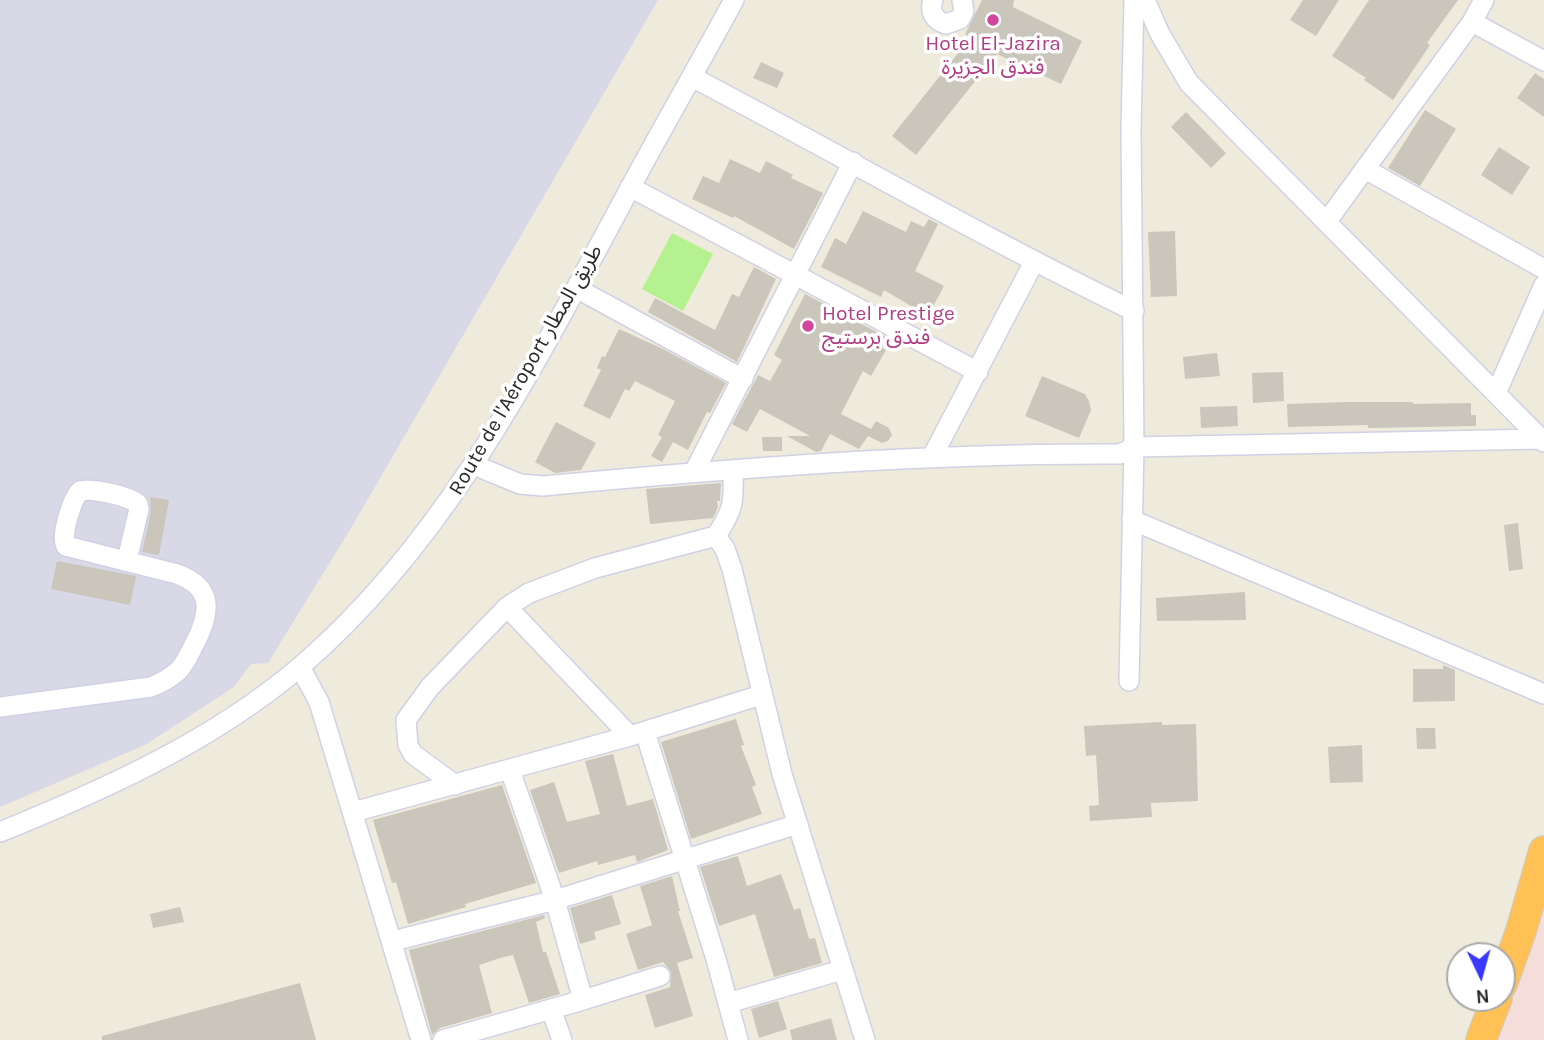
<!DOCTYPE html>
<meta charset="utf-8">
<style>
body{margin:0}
#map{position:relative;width:1544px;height:1040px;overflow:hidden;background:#eeeadc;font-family:Karla,sans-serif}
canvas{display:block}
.north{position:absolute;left:1446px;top:942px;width:70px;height:70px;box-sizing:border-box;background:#fff;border:2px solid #aaa;border-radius:50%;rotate:175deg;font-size:19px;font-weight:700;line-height:28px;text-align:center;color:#2b2b2b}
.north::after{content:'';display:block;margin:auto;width:24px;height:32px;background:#3938ff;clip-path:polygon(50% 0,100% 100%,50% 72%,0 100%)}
</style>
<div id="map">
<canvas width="1544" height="1040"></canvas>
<div class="north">N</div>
</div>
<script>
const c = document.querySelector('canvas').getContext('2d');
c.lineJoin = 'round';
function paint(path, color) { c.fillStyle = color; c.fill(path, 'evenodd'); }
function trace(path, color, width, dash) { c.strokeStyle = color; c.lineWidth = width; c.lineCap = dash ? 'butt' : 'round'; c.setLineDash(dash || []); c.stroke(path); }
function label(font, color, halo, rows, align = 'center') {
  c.font = font + ' Karla,"Noto Sans Arabic",sans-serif'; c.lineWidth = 7; c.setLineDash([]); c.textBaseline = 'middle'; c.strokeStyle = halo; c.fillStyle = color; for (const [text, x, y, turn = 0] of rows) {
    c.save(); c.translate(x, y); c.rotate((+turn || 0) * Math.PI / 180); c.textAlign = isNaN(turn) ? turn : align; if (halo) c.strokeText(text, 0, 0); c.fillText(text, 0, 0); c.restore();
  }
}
const medical = new Path2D(`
 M1544,900V1040H1493Z`);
const airport = new Path2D(`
 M0,0H658L351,528L268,663L251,664L234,687L145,745L0,807Z`);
const pitch = new Path2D(`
 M672,233L713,254L683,311L642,289Z`);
const building = new Path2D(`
 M982,0H1014L1013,7L1082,41L1061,84L997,54L916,155L892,136L971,37L965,34Z
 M1303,0H1339L1316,36L1290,20Z
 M1369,0H1458L1427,43L1430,45L1393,100L1364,80L1366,78L1332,56Z
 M761,62L784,73L777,88L753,78Z
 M1535,73L1544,79V117L1517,98Z
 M1425,110L1456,129L1420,186L1388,168Z
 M1186,112L1226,153L1211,168L1171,127Z
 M1499,147L1530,167L1512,195L1481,175Z
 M730,159L760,173L766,161L793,175L791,178L823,193L794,249L734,216L733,218L692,199L703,176L719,183Z
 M863,211L906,232L911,221L924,227L929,219L938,224L915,271L944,286L928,316L884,290L881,297L821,267L835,238L846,244Z
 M1175,231L1177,296L1151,297L1148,232Z
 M754,267L776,279L737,362L648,312L655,298L715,330L732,294L739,297Z
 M805,294L886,337L881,347L886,350L871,376L863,371L841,414L871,429L876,421L889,428L892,435L888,441L882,443L868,436L859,449L830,434L821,451L816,452L787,436H810L760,409L747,432L732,424L758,375L770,381L782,360L774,355Z
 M619,329L663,349L726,383L710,413L707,412L688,450L673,442L662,462L651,456L662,437L658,435L675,401L635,381L629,391L625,389L610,419L583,406L601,370L597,368L602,356L605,357Z
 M1217,353L1220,376L1185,379L1183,357Z
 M1283,372L1284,401L1253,403L1252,373Z
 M1042,376L1085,394L1089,401L1091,410L1079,438L1025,416Z
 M1347,402H1413V404L1471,403V415H1476V426L1368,428V425L1288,427L1287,404Z
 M1237,406L1238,426L1201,428L1200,407Z
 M556,422L596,443L581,470L555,473L535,462Z
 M762,437H782V451H763Z
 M721,483L720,501H717L718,507L713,518L650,524L646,489Z
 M150,497L169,500L159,555L142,552L151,512Z
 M1518,523L1523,569L1509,571L1504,525Z
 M57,561L136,576L130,605L51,589Z
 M1245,592L1246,620L1157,621L1156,598Z
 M1443,665L1455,670V701L1413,702V669H1443Z
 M736,719L744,745L741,746L756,785L752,787L762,814L691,839L661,742Z
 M1162,722V725L1196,724L1198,801L1151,803L1152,817L1090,821L1089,806L1099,805L1096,755L1086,756L1084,726Z
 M1416,728H1435L1436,749H1417Z
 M1362,745L1363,782L1330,783L1328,747Z
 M613,754L627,806L653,799L668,850L637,862L635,855L598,865L597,861L559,873L530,790L554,782L567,822L600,814L585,761Z
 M502,785L536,883L465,904L466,907L408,924L396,882L392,883L373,820Z
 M738,856L747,886L781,874L794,910L800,908L809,939L815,938L822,963L774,977L755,914L719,926L700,867Z
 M672,876L680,911H678L693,958L677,963L693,1016L655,1028L645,995L670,987L671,972L663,962L638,970L626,934L652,925L640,886Z
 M612,895L621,924L594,932L596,939L580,944L570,908Z
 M180,907L184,922L153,928L150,914Z
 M544,915L545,918L536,922L543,952H546L560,994L529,1003L513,955L500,958L479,965L492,1013L440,1028L432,1035L409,950Z
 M300,983L316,1040H102V1036Z
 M778,1001L787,1029L759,1038L751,1009Z
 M831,1018L837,1040H792L790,1030Z`);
const minor = new Path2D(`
 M933,0C929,12 934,20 946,24L960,19L964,11L962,0
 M1145,0L1160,34L1189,83L1544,442
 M1472,22L1544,61
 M692,77C840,155 984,238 1134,311
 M1365,169L1544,269
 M630,187L978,372
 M1327,221L1472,22L1484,0
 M576,288L743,379
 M1497,391L1544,285
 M932,457L1034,262
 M474,465L520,484L543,486C735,468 927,453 1120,454L1134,447L1542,439
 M733,470C734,502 734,509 716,536L725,549L732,569L782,774L865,1040
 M694,472L853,162
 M1132,520L1544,694
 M507,607L630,736
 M300,667L319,702L421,1040
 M1129,681L1134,447L1131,129L1134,0
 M0,707L151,687C161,683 171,678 179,670C187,661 191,650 196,641C211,611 213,587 177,574L66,546C60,536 72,499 80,491C92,488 129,496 138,504L139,509L127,560
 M645,732L716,959L738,1040
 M510,770L555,900L583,1000
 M455,785L413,754L408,745L406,720L430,687L507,607L529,593L595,568L716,536
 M353,812L630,736L761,695
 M0,832C106,789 213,741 301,666C442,545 528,378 615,216C653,144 695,72 734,0
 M393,941L555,900L798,824
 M728,1003L842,970
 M551,1009L562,1040
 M443,1040L583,1000L660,976`);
const highway = new Path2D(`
 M1502,984L1521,931L1544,851
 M1481,1040L1497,998`);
const markers = [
 [993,20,7,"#d1479c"],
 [808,326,7,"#d1479c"]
];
const hotelNames = [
 ["Hotel El-Jazira",993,44],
 ["فندق الجزيرة",993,68],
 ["Hotel Prestige",822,314,"left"],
 ["فندق برستيج",822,338,"left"]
];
const streetNames = [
 ["Route de l'Aéroport طريق المطار",526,370,-60]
];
paint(medical, '#f5ddd9');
paint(airport, '#d8d8e7');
paint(pitch, '#b5f18f');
paint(building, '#cac6bc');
trace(minor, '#d1d1e5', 22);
trace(highway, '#ccc', 32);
trace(minor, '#fff', 19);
trace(highway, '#ffc056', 30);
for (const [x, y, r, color] of markers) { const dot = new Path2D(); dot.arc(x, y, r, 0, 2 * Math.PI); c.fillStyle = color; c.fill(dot); trace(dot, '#fff', 2.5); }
label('21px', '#b23c85', '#fff', hotelNames);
label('21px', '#2b2b2b', '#fff', streetNames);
</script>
